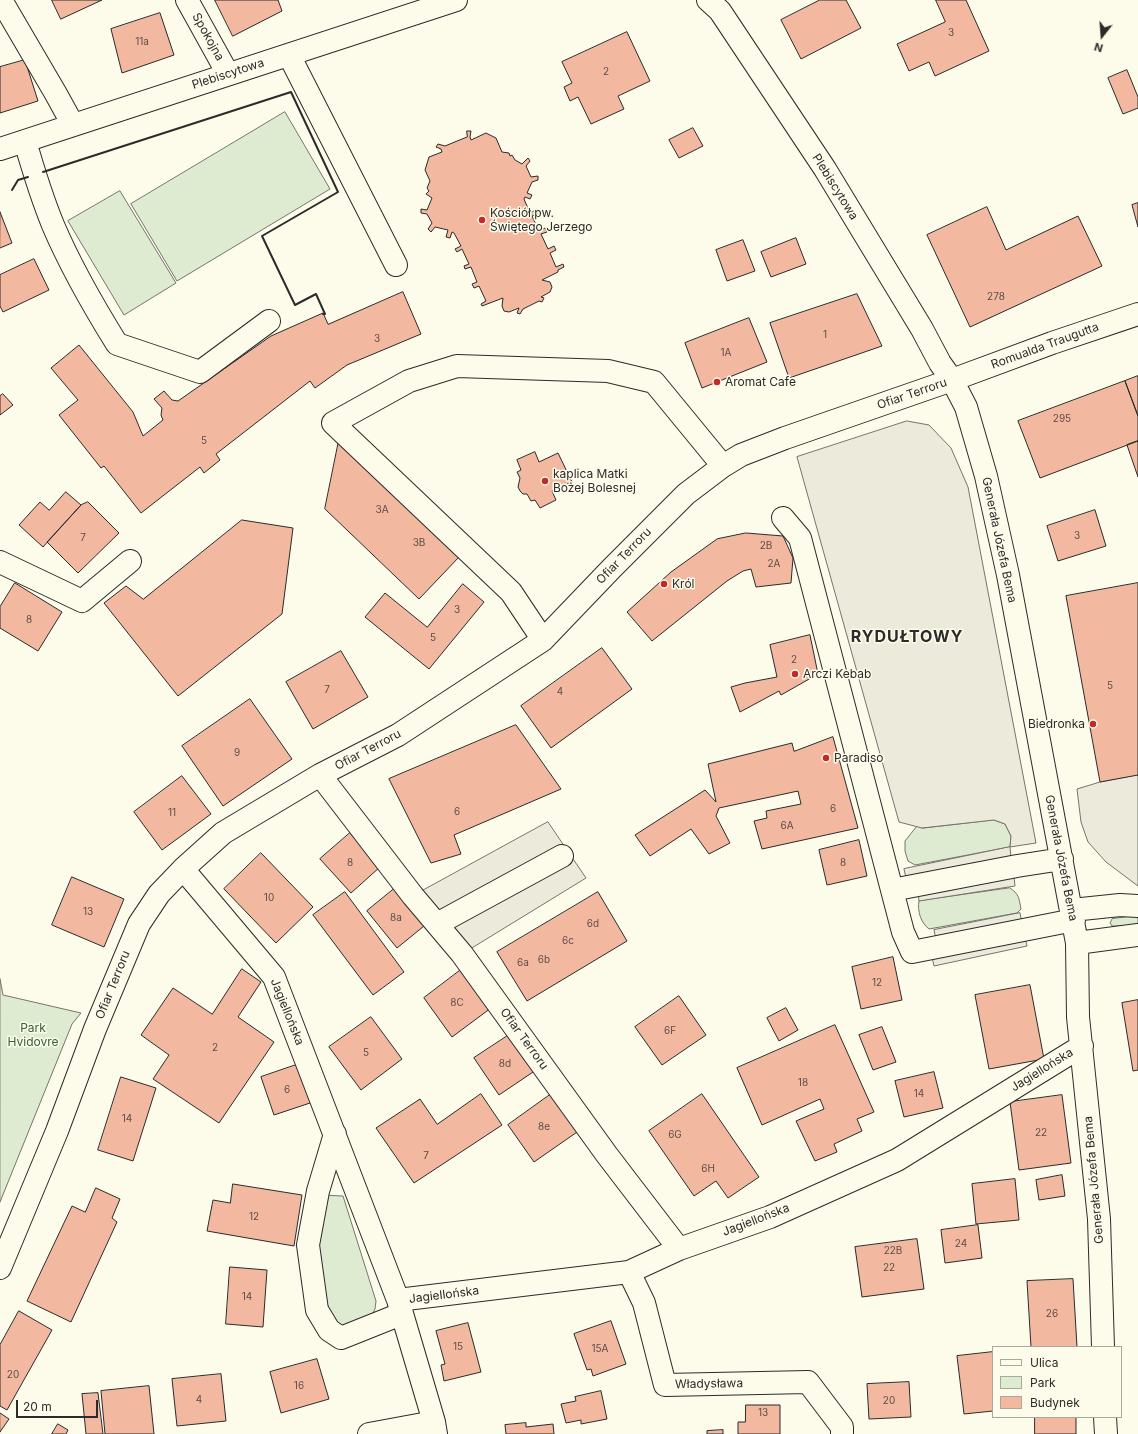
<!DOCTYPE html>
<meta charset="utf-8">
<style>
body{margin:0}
#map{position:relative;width:1138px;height:1434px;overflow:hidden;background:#fdfbea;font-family:Inter,sans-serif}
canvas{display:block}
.legend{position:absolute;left:992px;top:1346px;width:130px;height:72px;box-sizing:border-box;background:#fdfbea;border:1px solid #a9a89e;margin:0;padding:5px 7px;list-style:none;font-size:12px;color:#2b2b2b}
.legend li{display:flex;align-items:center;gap:8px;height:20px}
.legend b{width:20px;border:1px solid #a9a89e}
.north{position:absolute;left:1082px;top:16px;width:40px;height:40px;-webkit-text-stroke:3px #fdfbea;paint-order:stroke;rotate:197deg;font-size:11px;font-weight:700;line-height:16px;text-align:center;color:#2b2b2b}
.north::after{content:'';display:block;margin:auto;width:14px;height:18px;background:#2b2b2b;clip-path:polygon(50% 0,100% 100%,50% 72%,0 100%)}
.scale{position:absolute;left:16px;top:1400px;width:82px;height:18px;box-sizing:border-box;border:2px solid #2b2b2b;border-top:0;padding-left:5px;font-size:12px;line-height:14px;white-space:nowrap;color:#2b2b2b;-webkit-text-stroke:3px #fdfbea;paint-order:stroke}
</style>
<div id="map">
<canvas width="1138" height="1434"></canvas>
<ul class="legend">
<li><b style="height:5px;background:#fdfbea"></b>Ulica</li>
<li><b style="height:11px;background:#deebd1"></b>Park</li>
<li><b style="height:11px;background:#f2b8a0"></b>Budynek</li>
</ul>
<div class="north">N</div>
<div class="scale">20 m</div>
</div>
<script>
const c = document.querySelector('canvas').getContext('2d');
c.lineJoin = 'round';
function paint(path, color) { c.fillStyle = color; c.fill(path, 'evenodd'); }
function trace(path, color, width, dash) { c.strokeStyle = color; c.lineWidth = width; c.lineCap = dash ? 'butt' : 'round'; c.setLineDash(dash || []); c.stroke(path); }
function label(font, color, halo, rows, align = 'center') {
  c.font = font + ' Inter,sans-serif'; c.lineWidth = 3; c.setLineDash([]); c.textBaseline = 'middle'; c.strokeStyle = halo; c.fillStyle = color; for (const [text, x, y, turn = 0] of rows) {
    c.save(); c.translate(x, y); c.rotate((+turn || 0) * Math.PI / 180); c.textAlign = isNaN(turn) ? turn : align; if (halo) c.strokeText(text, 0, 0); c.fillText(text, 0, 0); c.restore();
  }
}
const green = new Path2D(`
 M285,112L330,189L177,281L131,204Z
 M120,191L176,283L124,315L68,221Z
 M994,820L1005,824L1011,836L1010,847L915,865L908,861L905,851V841L917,826L922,828Z
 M1010,888C1019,894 1019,898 1021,909L1017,913L929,929C921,923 917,911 919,901Z
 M1132,916H1138V926H1112L1110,923L1112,919Z
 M0,979L3,995L81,1013L72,1024L0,1202Z
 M320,1195L343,1196L376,1301L375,1309L372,1315L346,1326H341L334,1322L317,1277Z`);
const parking = new Path2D(`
 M907,421L929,425L951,448L968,487L1036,843L1010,847L1011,836L1005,824L994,820L922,828L899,822L797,457Z
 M1138,775V886L1106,862L1088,842L1081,822L1077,789L1100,782Z
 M548,822L586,878L462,954L413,896Z
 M1010,847L1011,858L906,878L904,869Z
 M1014,877L1015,886L919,901L918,892Z
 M1020,913L1022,923L936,940L934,930Z
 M1025,937L1027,946L934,966L932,957Z`);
const building = new Path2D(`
 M52,0H102L61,19Z
 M215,0H278L282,11L233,36Z
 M820,0H846L861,28L801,59L781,20Z
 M936,0H966L989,51L935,76L929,62L909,71L897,44L945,22Z
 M160,13L174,55L122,73L111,29Z
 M627,32L650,81L618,96L624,109L591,124L578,97L570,101L564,87L572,83L562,62Z
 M25,60L38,101L0,113V67Z
 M1127,70L1138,97V108L1123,114L1108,78Z
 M693,128L703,146L679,158L669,140Z
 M467,131H471L470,137L471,140L486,133L496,138L502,152L509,153L510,156L512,155L515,160L522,164L528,158L530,161L526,166L531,177L538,176V180L532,182L527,193L532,195L530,199L525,197L524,199L530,213L537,209L538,214L532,216L539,231L545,228L547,232L541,234L548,249L554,246L556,250L550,253L556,267L563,264L564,267L558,270V272L542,280L550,282L552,287L550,292L541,297L544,298L542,302L539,301L523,309L520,314L517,313L519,308L509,312L504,311L502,306L503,298L482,306L481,304L486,301L479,286L474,288L472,284L477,282L471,267L465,269L464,266L469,264L462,249L457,252L455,249L461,246L454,233L452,232L450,238L446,237L448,230L435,227L431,232L428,229L432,223L427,214L421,213V209L427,210L432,198L426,194L429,191L427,188L430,181L425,170L429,157L442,152L441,149L436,147L438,144L445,146L467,137Z
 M1138,203V227L1132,205Z
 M987,207L1006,250L1078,216L1102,266L970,327L927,235Z
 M0,212L12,243L0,248Z
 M796,238L806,264L771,277L761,252Z
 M743,240L755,271L727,281L716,250Z
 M34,259L49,290L3,312L0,306V275Z
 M403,292L421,334L347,365L315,388L310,381L216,454L220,460L204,473L200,467L141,513L104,466L101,468L59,415L78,400L51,368L79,345L133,412L143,436L163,420L161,415L162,408L154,399L164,391L172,400L178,401L271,336L323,313L328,324Z
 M857,294L882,346L789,378L770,323Z
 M749,318L767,362L702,388L685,343Z
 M1138,376V416L1125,381Z
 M1125,381L1138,416V441L1040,478L1018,421Z
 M3,394L13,405L0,415V396Z
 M339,440L460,556L419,599L325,509Z
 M1138,441V477L1127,445Z
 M535,452L539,462L558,453L572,482L552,491L556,500L540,508L535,500L531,501L527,494H523L520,491L518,487L520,478L517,472L521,470L517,460Z
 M66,492L81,505L43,547L19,525L40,502L49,510Z
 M88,502L119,533L78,573L47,542L81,505Z
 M1095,510L1106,546L1058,561L1047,526Z
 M242,520L293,528L282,614L178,696L104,603L126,586L143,599Z
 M746,533L783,536L793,558L791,583L756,587L751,569L743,571L727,581L652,641L627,612L671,572L717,539Z
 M15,583L62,612L38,651L0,628V607Z
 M1138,583V775L1100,782L1066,596Z
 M463,584L484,602L429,669L365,617L385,593L427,627Z
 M810,635L818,674L781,695L779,691L740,712L731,687L745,683L777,677L770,645Z
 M602,648L632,689L551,748L521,706Z
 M341,651L368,697L313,729L286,682Z
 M250,699L292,759L223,806L182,746Z
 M516,725L561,789L454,835L461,854L431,863L389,779Z
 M833,737L858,828L762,849L754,821L767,818L766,811L801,804L798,791L719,808L716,816L730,843L709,854L691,829L650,856L635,835L705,790L716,802L708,764L792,743L794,751Z
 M182,776L211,814L162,850L134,812Z
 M350,833L380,867L351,893L320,859Z
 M859,840L867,876L827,885L819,850Z
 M261,853L313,907L276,943L224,889Z
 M72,877L124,899L104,947L52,925Z
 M394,889L424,926L397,948L367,911Z
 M345,892L404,972L373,995L313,915Z
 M598,892L627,941L527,1001L497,952Z
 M893,957L902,1000L861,1009L852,967Z
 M242,969L261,982L238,1017L274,1042L219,1123L153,1079L169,1055L141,1035L173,988L212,1014Z
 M462,969L491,1008L452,1037L424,998Z
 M1030,985L1044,1059L989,1069L975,995Z
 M679,996L706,1035L662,1065L635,1027Z
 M1138,1000V1070L1133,1071L1122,1003Z
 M786,1008L798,1030L779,1041L767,1018Z
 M371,1017L402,1059L361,1090L329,1047Z
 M835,1025L874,1112L857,1119L862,1131L834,1144L837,1152L815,1161L796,1121L824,1109L820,1099L762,1125L737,1068Z
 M882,1027L896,1062L873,1070L859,1035Z
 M512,1033L536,1070L499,1095L474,1058Z
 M299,1064L313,1102L274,1115L261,1077Z
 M934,1072L943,1108L904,1117L895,1081Z
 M121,1077L156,1088L133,1161L98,1150Z
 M554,1092L580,1130L534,1162L508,1125Z
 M481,1094L502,1125L414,1183L376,1128L420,1099L437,1124Z
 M702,1094L759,1177L728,1198L716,1181L694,1196L649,1131Z
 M1062,1095L1071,1163L1019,1170L1010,1102Z
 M1062,1175L1065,1196L1039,1200L1036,1180Z
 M1015,1179L1019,1220L976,1224L972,1184Z
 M233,1184L302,1195L294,1246L207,1231L213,1200L230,1203Z
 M96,1188L120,1199L112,1218L117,1222L71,1322L27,1301L72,1206L85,1212Z
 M978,1225L982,1258L945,1263L941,1230Z
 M917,1239L924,1289L862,1297L855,1247Z
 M230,1267L267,1270L263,1327L226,1324Z
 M1073,1279L1077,1347H1031L1027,1281Z
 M19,1311L52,1330L7,1410L0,1406V1345Z
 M611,1321L626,1364L593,1376L591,1369L587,1370L574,1334Z
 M468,1323L481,1372L444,1381L441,1365L445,1364L436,1331Z
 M993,1352V1411L964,1414L957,1356Z
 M317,1359L329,1399L281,1413L270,1372Z
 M221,1374L226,1421L177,1426L172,1379Z
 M909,1382L911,1417L869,1419L867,1384Z
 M149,1386L154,1434H105L101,1391Z
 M601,1391L607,1419L581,1424V1420L566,1423L561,1404L576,1401L575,1397Z
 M98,1393L103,1434H86L82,1394Z
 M746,1405H780V1434H738V1422H745Z
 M0,1413L9,1419L0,1432Z
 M1035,1417H1076V1434H1035Z
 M526,1423V1427L553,1424L554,1434H506L505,1425Z
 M58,1424L68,1430L66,1434H52Z
 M723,1430V1434H707V1431Z`);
const minor = new Path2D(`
 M1,0L56,94L73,125
 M187,0L228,74
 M708,0L720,11L825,169L922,329L940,363L952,380L966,407L986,476L1008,575L1077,943L1078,1017L1099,1219L1103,1347
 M289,55L396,265
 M25,141C33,169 42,198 53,225C70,265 94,307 117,344L200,372L269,321
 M0,149L456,0
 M783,518L800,538L892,890
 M0,562L82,601L130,561
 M543,640L511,592L333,423L409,381L457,366L608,371L654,382L723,466
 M320,775L413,896L462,954L607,1155L679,1249
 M1062,859L1017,866L892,890L903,932L912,952L1074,920
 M183,869L274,977L398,1300L434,1422L436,1434
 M1072,910L1120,905L1138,906
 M437,924L562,856
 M1077,943L1138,935
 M335,1134L318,1191L308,1245L317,1310L329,1330L341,1338L401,1314
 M0,1268L57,1131L95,1029L139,924L159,894L183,869L223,833L320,775L398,735L543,640L612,568L686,494L723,466L741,455L785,438L952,380L1052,343L1138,314
 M629,1272L644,1303L665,1385L808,1382L842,1427V1434
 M398,1300L629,1272L679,1249L770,1217L897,1160L1082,1046
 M1105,1417L1106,1434
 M369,1434L434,1422`);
const wall = new Path2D(`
 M43,172L291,92L338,192L262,236L295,305L316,294L325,314H323
 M12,190L18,180L28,177`);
const markers = [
 [482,220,4,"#c62828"],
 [717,382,4,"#c62828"],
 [545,481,4,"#c62828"],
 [664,584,4,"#c62828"],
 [795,674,4,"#c62828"],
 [1093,724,4,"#c62828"],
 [826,758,4,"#c62828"]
];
const numberNames = [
 ["3",951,33],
 ["11a",142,42],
 ["2",606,72],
 ["278",996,297],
 ["1",825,335],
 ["3",377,339],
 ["1A",726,353],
 ["295",1062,419],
 ["5",204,441],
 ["3A",382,510],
 ["3",1077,536],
 ["7",83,538],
 ["3B",419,543],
 ["2B",766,546],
 ["2A",774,564],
 ["3",457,610],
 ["8",29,620],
 ["5",433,638],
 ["2",794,660],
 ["5",1110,686],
 ["7",327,690],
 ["4",560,692],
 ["9",237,753],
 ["6",833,809],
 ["6",457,812],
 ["11",172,813],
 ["6A",787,826],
 ["8",350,863],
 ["8",843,863],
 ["10",269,898],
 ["13",88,912],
 ["8a",396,918],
 ["6d",593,924],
 ["6c",568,941],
 ["6b",544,960],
 ["6a",523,963],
 ["12",877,983],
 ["8C",457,1003],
 ["6F",670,1031],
 ["2",215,1048],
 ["5",366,1053],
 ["8d",505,1064],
 ["18",803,1083],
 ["6",287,1090],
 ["14",919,1094],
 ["14",127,1119],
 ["8e",544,1127],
 ["22",1041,1133],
 ["6G",675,1135],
 ["7",426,1156],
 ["6H",708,1169],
 ["12",254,1217],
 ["24",961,1244],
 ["22B",893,1251],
 ["22",889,1268],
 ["14",247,1297],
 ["26",1052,1314],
 ["15",458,1347],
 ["15A",600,1349],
 ["20",13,1375],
 ["16",299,1386],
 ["4",199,1400],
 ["20",889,1401],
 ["13",763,1413]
];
const streetNames = [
 ["Spokojna",208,37,61],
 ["Plebiscytowa",228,74,-18],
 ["Plebiscytowa",835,187,58],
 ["Romualda Traugutta",1045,346,-20],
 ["Ofiar Terroru",912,394,-19],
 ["Generała Józefa Bema",999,540,78],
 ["Ofiar Terroru",624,556,-46],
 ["Ofiar Terroru",368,750,-28],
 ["Generała Józefa Bema",1061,858,79],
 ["Ofiar Terroru",113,985,-68],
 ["Jagiellońska",287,1012,68],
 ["Ofiar Terroru",524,1039,54],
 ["Jagiellońska",1042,1070,-32],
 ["Generała Józefa Bema",1094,1180,-95],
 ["Jagiellońska",756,1220,-21],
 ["Jagiellońska",444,1295,-7],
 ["Władysława",709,1384,-1]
];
const poiNames = [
 ["Kościół pw.",490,213],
 ["Świętego Jerzego",490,227],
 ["Aromat Cafe",725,382],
 ["kaplica Matki",553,474],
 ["Bożej Bolesnej",553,488],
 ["Król",672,584],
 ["Arczi Kebab",803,674],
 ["Biedronka",1085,724,"right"],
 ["Paradiso",834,758]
];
const parkNames = [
 ["Park",33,1028],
 ["Hvidovre",33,1042]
];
const districtNames = [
 ["RYDUŁTOWY",907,637]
];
paint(green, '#deebd1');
trace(green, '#74746e', 1);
paint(parking, '#eceadb');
trace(parking, '#74746e', 1);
paint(building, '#f2b8a0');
trace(building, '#2b2b2b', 1);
trace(minor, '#2b2b2b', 24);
trace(minor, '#fdfbea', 22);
trace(wall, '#2b2b2b', 2);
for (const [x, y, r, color] of markers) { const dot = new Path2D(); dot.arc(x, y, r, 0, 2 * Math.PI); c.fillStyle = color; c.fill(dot); trace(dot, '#fdfbea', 1.5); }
label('10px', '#5d4e48', null, numberNames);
label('12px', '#2b2b2b', '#fdfbea', streetNames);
label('12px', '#2b2b2b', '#fdfbea', poiNames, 'left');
label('12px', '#34623c', '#fdfbea', parkNames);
c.letterSpacing = '1px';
label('bold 16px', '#2b2b2b', '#fdfbea', districtNames);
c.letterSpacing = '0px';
</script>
